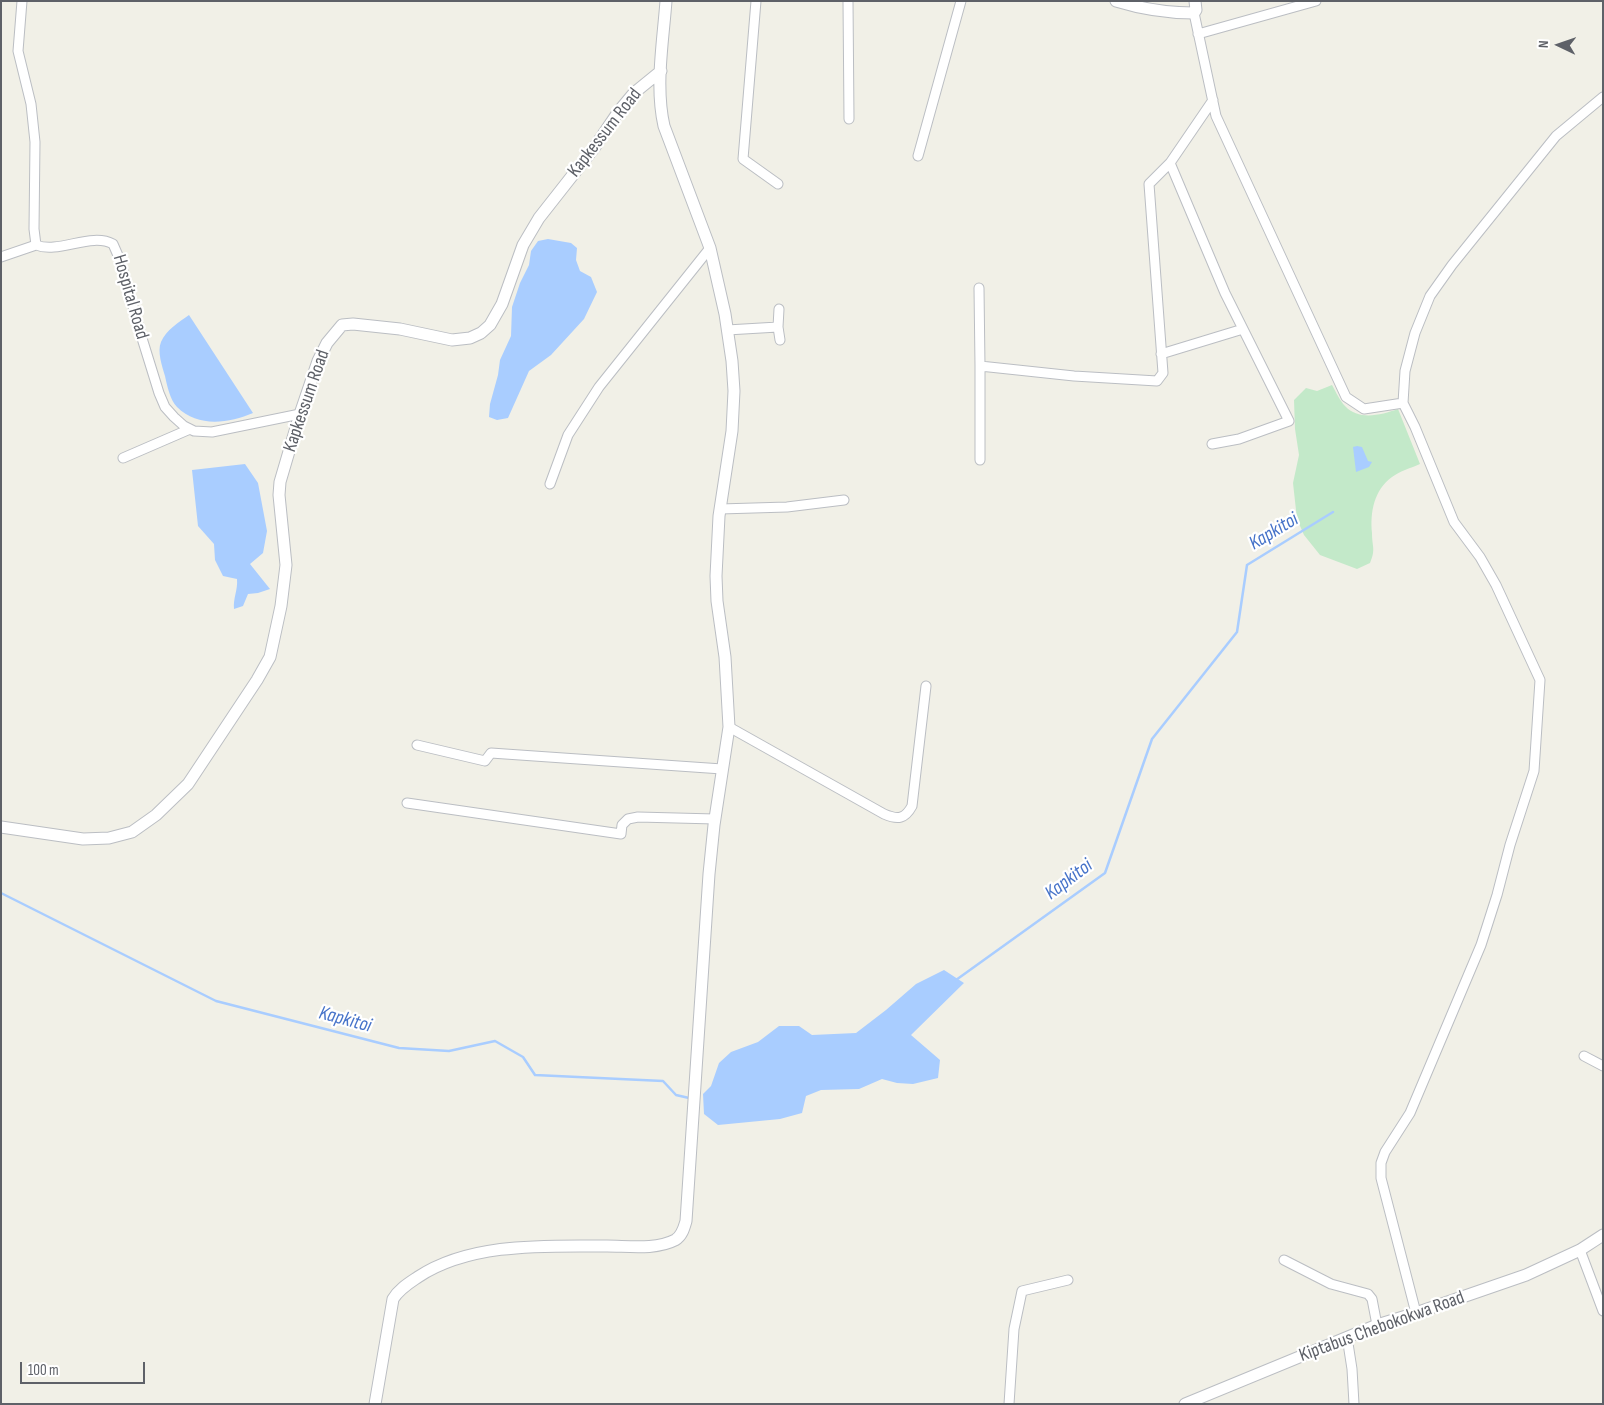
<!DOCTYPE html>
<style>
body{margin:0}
#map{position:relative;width:1604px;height:1405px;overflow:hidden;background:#f1f0e7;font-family:"Sofia Sans Condensed",sans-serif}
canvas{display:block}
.frame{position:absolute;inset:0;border:2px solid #5e6168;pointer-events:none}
.north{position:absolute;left:1534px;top:20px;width:50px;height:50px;-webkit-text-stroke:4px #fff;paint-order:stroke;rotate:273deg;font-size:14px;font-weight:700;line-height:20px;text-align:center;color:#5e6168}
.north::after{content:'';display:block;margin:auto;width:18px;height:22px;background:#5e6168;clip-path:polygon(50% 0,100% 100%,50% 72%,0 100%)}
.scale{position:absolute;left:20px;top:1362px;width:125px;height:22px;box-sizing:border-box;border:2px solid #5e6168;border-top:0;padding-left:6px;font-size:15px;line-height:18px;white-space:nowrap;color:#5e6168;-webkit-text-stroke:4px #fff;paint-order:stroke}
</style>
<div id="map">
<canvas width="1604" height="1405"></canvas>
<div class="frame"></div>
<div class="north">N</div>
<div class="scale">100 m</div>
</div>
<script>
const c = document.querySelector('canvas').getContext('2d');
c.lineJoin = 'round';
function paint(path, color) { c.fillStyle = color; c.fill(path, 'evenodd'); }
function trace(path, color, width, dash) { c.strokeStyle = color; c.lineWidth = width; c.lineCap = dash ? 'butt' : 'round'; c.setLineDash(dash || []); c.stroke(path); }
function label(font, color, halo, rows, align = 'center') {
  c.font = font + ' "Sofia Sans Condensed",sans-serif'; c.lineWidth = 4.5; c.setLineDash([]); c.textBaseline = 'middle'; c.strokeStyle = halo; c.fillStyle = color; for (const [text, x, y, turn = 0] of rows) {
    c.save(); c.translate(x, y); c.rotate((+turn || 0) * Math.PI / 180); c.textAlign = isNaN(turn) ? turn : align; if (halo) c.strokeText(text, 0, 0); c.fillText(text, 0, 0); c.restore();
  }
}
const green = new Path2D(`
 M1332,385C1336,392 1340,401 1345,406C1359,421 1381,415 1398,409L1420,464C1411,468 1400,471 1392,477C1374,490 1370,512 1372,533C1372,547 1376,549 1370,563L1357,569L1320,555L1304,535L1297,519L1293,483L1299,455L1295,429L1294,400L1306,388L1317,391Z`);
const water = new Path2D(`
 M548,239L571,243L577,248L576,260L580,271L591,277L597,292L584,319L551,355L529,371L508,418L497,420L489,417L490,404L498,375L500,360L511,336L512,307L520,283L529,265L531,251L538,241Z
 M189,315L253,413C229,423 198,428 177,407C170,400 167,385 165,376C162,366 157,351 161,342C166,330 179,322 189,315Z
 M1357,446L1362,447L1368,461L1372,462L1369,467L1356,472L1353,447Z
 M245,464L258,483L267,531L263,553L250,564L270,589L258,593L248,594L243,606L234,609C233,598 238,590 237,579L223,576L215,560L214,544L198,526L192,470Z
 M944,970L964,983L911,1035L940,1060L938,1078L913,1084L897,1083L882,1079L859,1089L821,1090L806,1096L802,1113L780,1119L718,1125L704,1114L703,1094L711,1086L719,1063L731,1052L758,1042L779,1026H799L812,1035L856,1033L886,1010L916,984Z`);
const stream = new Path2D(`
 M1,893L216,1001L399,1048L449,1051L495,1041L523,1057L535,1075L663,1081L676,1095L689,1098
 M956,980L1105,873L1152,739L1237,632L1247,565L1333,512`);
const minor = new Path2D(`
 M22,1L18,51L31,104L35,142L34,229L36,245C59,254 91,232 113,244L120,260L141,335L159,393L165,407L174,417L184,426L194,431L212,432L300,414
 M756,1L743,159L778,184
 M848,1L849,119
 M1194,13L1216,116L1346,397L1364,409L1403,403
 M1198,34L1316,1
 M918,156L961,1
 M1170,163L1225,293L1289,421L1239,439L1212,444
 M1,257L36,245
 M979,288L980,366
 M778,327L780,340
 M727,330L778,327L779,309
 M1161,354L1243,329
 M123,458L190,429
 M980,460V366L1074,376L1157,381L1163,373L1149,184L1170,163L1213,100
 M550,484L568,435L599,387L710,248
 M720,509L787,507L844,500
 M729,727L884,814C898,820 905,819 912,806L926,686
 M417,745L485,761L491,753L722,769
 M407,803L621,834L622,825L628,819L638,817L715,819
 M1584,1056L1603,1066
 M1580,1250L1603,1311
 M1284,1260L1331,1284L1368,1294L1372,1299L1377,1325
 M1416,1313L1381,1178V1163L1385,1152L1410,1113L1481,945L1497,895L1510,845L1534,771L1540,680L1496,585L1480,557L1454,522L1415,427L1403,403L1405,371L1415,333L1430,296L1452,265L1556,136L1603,97
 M1347,1337L1352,1369L1354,1404
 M1009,1404L1014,1329L1022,1291L1068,1280`);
const tertiary = new Path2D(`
 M1116,1C1142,9 1167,13 1194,13L1196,10L1195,1
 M1,827L83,839L109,838L132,832L156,815L188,784L257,680L270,657L281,606L286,565L279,495L280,482L300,414L318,361L327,343L342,325L353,324L400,329L452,340L470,338L481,333L490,325L502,304L523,245L539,218L594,148L619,111L634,93L661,71
 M375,1404L393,1299C399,1289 409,1283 418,1277C471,1242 546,1246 607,1246C628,1246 656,1250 675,1240C682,1236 684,1228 686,1221L709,874L714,825L729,727L725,657L717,601L716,576L719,516L732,431L734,391L732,361L725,314L710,248L664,126C655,86 663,42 666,1
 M1185,1404L1377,1325L1416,1313L1526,1275L1580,1250L1603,1235`);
const streetNames = [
 ["Kapkessum Road",605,133,-52],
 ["Hospital Road",130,297,74],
 ["Kapkessum Road",307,401,-71],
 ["Kiptabus Chebokokwa Road",1382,1327,-20]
];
const waterNames = [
 ["Kapkitoi",1274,532,-31],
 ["Kapkitoi",1069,880,-37],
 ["Kapkitoi",345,1020,15]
];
paint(green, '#c3e9c9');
paint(water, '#a9cdff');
trace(stream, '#a9cdff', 2.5);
trace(minor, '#bbbec3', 11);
trace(tertiary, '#bbbec3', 13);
trace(minor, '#fff', 9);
trace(tertiary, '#fff', 11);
label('19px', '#5e6168', '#fff', streetNames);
label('italic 20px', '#4673c9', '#fff', waterNames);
</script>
